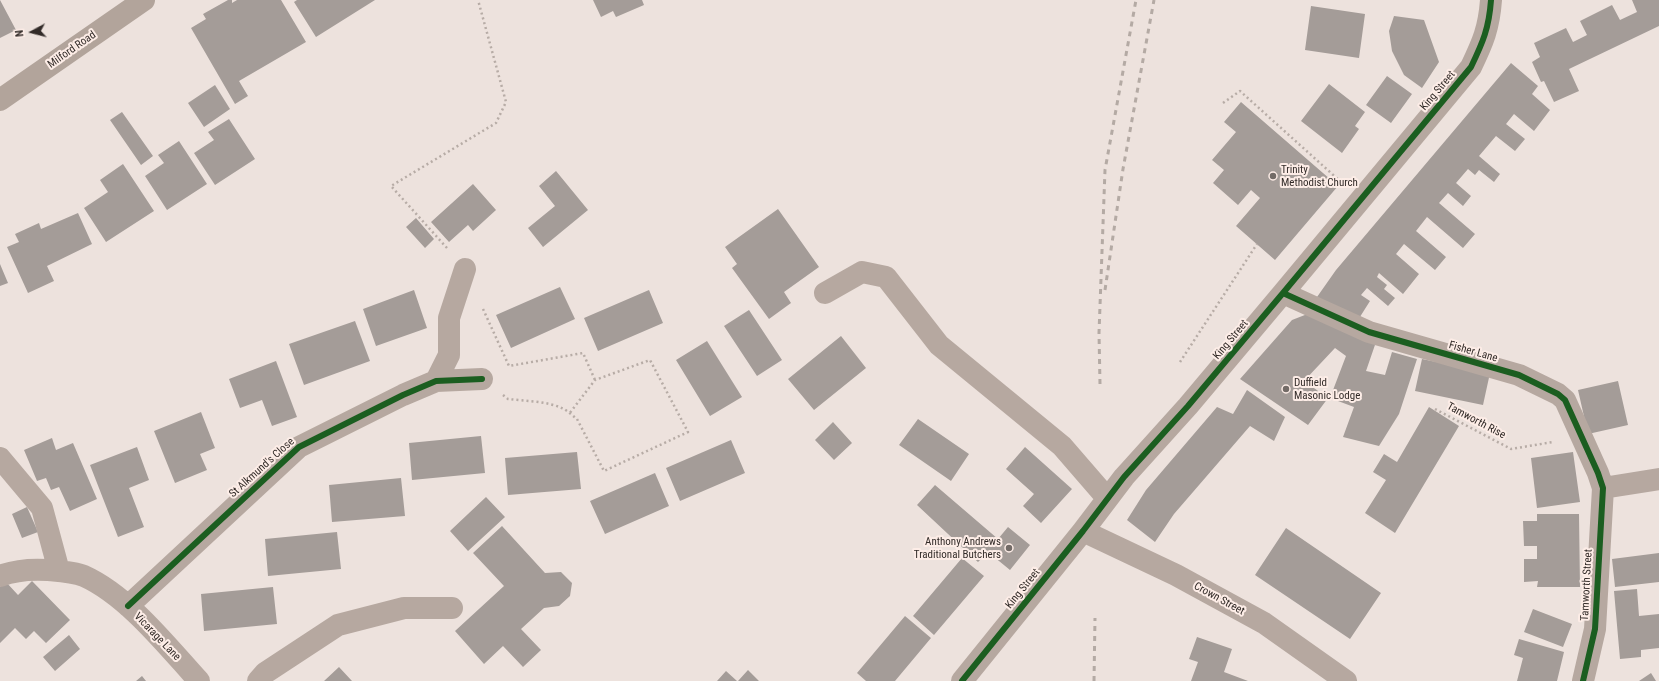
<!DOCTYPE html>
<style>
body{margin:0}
#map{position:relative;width:1659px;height:681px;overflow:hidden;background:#ede2dd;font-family:"Roboto Condensed",sans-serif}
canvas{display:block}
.north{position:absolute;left:12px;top:12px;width:40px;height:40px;-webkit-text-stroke:3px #fdede7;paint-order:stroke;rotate:263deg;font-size:11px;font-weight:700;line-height:16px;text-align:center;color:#322b28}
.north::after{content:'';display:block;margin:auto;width:14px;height:18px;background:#322b28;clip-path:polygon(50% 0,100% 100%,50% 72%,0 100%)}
</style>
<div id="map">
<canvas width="1659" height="681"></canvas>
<div class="north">N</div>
</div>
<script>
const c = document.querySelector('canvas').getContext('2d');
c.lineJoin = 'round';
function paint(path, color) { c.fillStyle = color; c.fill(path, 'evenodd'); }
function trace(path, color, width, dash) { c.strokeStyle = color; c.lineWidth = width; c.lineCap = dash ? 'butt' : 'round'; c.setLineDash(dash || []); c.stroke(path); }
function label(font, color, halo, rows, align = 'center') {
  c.font = font + ' "Roboto Condensed",sans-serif'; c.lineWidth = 4; c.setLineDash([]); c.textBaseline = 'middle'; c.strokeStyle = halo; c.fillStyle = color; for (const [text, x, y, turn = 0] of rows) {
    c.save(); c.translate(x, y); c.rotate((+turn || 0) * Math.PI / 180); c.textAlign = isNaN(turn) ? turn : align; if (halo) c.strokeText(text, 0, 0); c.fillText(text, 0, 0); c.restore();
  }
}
const building = new Path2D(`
 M0,0L16,30L0,38Z
 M228,0H232V3L237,0H281L306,42L239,81L248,96L235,104L191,28L206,19L203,14Z
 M297,0H375L316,37L294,2Z
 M593,0H642L644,5L616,17L613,11L601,17Z
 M1632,0H1659V26L1569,69L1579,91L1554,102L1544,81L1541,82L1532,62L1540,57L1534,43L1566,28L1573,42L1587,35L1580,21L1612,5L1620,20L1637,12Z
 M1311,6L1365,14L1359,58L1305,50Z
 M1394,16L1424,20L1439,62L1422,88L1404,75L1392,51L1389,31Z
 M1511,63L1538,86L1532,94L1550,110L1534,131L1514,114L1506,124L1525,139L1515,151L1496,136L1479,156L1500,174L1494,182L1479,170L1475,175L1468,169L1456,183L1471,196L1463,206L1448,193L1439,203L1475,234L1463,248L1427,217L1416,231L1446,257L1435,270L1404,244L1396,254L1419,274L1403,294L1379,273L1377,277L1387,285L1384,289L1395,298L1388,306L1367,288L1361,295L1370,301L1358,320L1317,297L1336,270Z
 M1387,76L1412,94L1391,123L1366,105Z
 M1329,84L1365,112L1355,126L1359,129L1342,153L1301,121Z
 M215,85L230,109L204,127L188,103Z
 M1241,102L1338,186L1275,260L1236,226L1260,198L1251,190L1238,205L1213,183L1224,170L1212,160L1236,132L1224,122Z
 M122,112L153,156L141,165L110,120Z
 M229,119L255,159L215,185L194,153L214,140L208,132Z
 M179,141L207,184L167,210L145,176L164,163L158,155Z
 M123,164L154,211L106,242L84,208L108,192L100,180Z
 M556,171L588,210L543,247L528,228L555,206L539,186Z
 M473,184L496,210L473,231L468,225L449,242L431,222Z
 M778,209L819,267L784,292L791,303L769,319L732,268L737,264L725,247Z
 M78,213L92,244L47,266L54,281L28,293L7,247L19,242L15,234L39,223L41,229Z
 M416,218L434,239L425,248L406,227Z
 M0,264L8,283L0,286Z
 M560,287L575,319L511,348L496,315Z
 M414,290L427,328L376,346L363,309Z
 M649,290L663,323L598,351L584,318Z
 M749,310L782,360L757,376L724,326Z
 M1310,313L1376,342L1366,371L1385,375L1392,352L1417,359L1399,414L1379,446L1343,437L1354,407L1330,398L1346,356L1335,348L1304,381L1328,398L1308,425L1240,379L1292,320Z
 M355,321L370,361L304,385L289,344Z
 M841,336L866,368L814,410L788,379Z
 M707,341L742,397L710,416L676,360Z
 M1422,359L1490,373L1483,405L1415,391Z
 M276,361L297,417L272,426L262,400L240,408L229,379Z
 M1618,381L1628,425L1588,434L1578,390Z
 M1247,390L1285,417L1274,441L1250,426L1174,514L1155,542L1127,520L1146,490L1217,407L1233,414Z
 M1429,407L1459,426L1395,533L1365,513L1386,480L1373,472L1384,454L1397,462Z
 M201,412L215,448L200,454L207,470L175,483L154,431Z
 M918,419L969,454L951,481L899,445Z
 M833,422L852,443L834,460L815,440Z
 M481,436L485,473L412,480L409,443Z
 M52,438L56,450L73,443L97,499L70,511L59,487L51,490L46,478L37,481L24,450Z
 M731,440L745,473L680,501L666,468Z
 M137,447L149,480L129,488L144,527L118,537L90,465Z
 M1025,447L1072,489L1041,523L1023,506L1034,494L1006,469Z
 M577,452L581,489L508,495L505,458Z
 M1573,452L1580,502L1537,508L1531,458Z
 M655,473L669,506L605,534L590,501Z
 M401,478L405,516L332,522L329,485Z
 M935,485L998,539L1008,527L1030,545L1010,570L988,552L978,562L917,505Z
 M486,497L505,517L468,551L450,531Z
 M27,507L38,532L22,538L12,514Z
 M1537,514H1579L1580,587H1537L1538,581L1524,582V559H1537V546H1524L1523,521H1537Z
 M502,526L545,573L561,572L572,583L570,596L559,606L544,608L521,629L541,650L523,667L503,646L484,664L455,631L504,586L473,553Z
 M1286,528L1381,593L1350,639L1255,575Z
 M337,532L341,569L268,576L265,539Z
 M1659,553V582L1615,587L1612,559Z
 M962,558L984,576L934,635L913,616Z
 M32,581L70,620L46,643L34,631L26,639L15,628L0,643V587L6,582L18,595Z
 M273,587L277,624L204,631L201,594Z
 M1637,589L1639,616L1659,614V648L1641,650V657L1620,659L1614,591Z
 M1533,609L1572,624L1563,647L1524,632Z
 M905,616L931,638L895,681H866L857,673Z
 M69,635L80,649L55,671L43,657Z
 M1197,637L1232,649L1224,672L1248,681H1191L1198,662L1189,659Z
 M1519,639L1564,652L1557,681H1517L1523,658L1514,655Z
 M339,667L352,681H324Z
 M748,670L759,681H738Z
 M726,671L737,681H717Z
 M1651,673L1656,681H1639Z
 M142,676L146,681H136Z`);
const path = new Path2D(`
 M1223,103L1240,91L1341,182
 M447,248L391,186L496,123L506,102L478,0
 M483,309L509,366L583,353L595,380
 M1180,362L1257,244
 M503,395L508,399C525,401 548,401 564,409C569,412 573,416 577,419L604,471L688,432L650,360L595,380L569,414
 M1435,409L1511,449L1553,442`);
const minor = new Path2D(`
 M825,293L862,272L886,277L939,345L1062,446L1107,498
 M1283,293L1369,332L1519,375L1558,394L1565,400L1598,473L1603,488L1595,629L1583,681
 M436,381L449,355V318L465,269
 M0,458L42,508L59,571
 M1603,488L1659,479
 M1083,531L1176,575L1264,623L1346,681
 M0,576C15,570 32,569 48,570C59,571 74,572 84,576C128,596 167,646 199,681
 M128,606L299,447L403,395L436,381L482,379
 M258,681L265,673L338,625L404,608H452
 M962,681L1083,531L1124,477L1188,406L1283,293L1471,67C1483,42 1489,28 1491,0`);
const highway = new Path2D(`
 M0,100L144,0`);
const rail = new Path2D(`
 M1105,290L1123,169L1154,0
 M1100,384L1099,333L1105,170L1136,0
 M1094,681L1095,618`);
const cycleway = new Path2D(`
 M1283,293L1369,332L1519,375L1558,394L1565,400L1598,473L1603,488L1595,629L1583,681
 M128,606L299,447L403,395L436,381L482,379
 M962,681L1083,531L1124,477L1188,406L1283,293L1471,67C1483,42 1489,28 1491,0`);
const markers = [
 [1273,176,4,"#736b67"],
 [1286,389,4,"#736b67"],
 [1009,548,4,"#736b67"]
];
const streetNames = [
 ["Milford Road",72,50,-35],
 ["King Street",1438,91,-50],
 ["King Street",1231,340,-50],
 ["Fisher Lane",1473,352,16],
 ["Tamworth Rise",1476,421,28],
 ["St Alkmund's Close",262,468,-42],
 ["Tamworth Street",1587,585,-87],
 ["King Street",1023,589,-51],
 ["Crown Street",1219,599,29],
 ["Vicarage Lane",157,637,46]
];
const poiNames = [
 ["Trinity",1281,170],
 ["Methodist Church",1281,183],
 ["Duffield",1294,383],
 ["Masonic Lodge",1294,396],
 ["Anthony Andrews",1001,542,"right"],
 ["Traditional Butchers",1001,555,"right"]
];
paint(building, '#a49c98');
trace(path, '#b7aca6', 2.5, [2, 3]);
trace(minor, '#b6a8a0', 22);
trace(highway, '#b2a49b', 22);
trace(rail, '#b4aaa4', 3, [5, 5]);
trace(cycleway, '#1b5e20', 6);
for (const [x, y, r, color] of markers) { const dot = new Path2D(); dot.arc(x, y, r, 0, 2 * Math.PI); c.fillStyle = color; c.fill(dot); trace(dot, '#fdede7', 1.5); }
label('11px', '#322b28', '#fdede7', streetNames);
label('11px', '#322b28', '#fdede7', poiNames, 'left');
</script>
